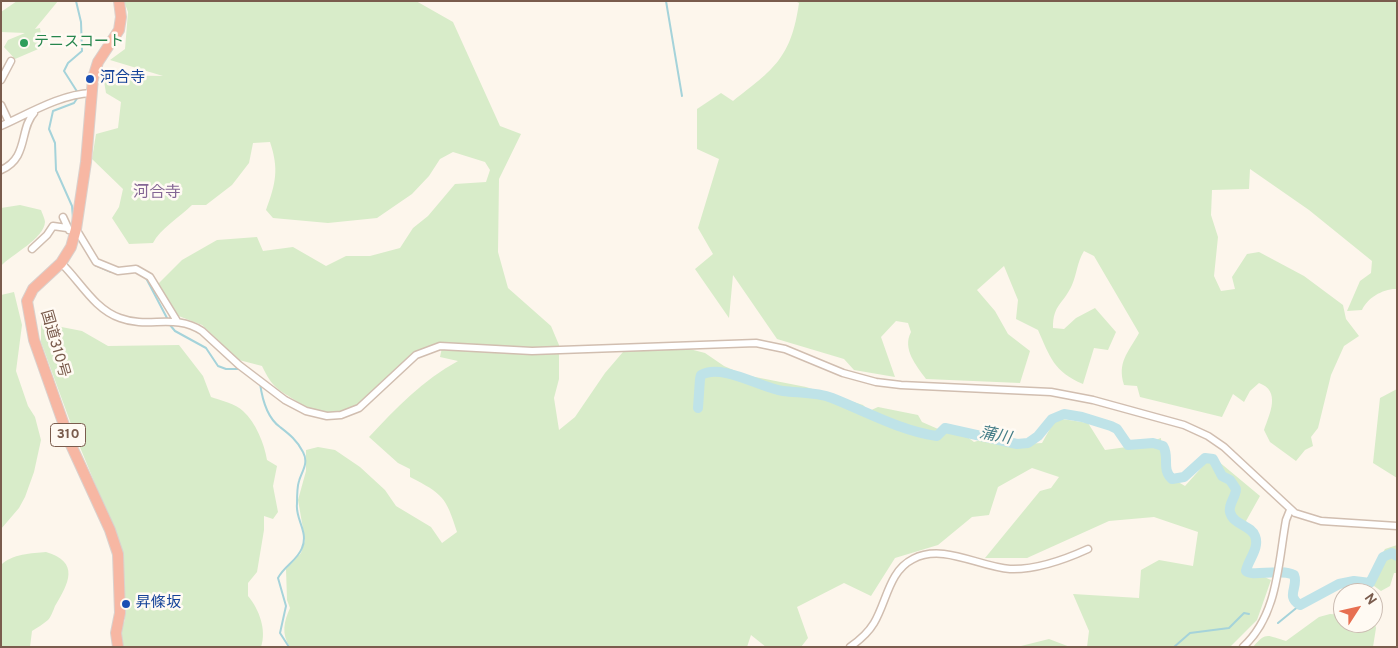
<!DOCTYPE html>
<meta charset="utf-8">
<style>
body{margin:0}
#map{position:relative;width:1398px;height:648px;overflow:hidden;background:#fdf6ec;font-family:Overpass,sans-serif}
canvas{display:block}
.frame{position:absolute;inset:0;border:2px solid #7a5c4d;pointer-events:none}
.north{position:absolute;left:1333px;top:583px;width:50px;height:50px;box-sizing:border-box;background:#fffaf3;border:1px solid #cabbb1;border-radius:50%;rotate:55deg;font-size:14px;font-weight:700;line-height:20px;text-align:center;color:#7a5c4d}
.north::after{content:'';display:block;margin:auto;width:18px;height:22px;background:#e76f51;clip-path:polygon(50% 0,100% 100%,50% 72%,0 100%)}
</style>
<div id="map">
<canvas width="1398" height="648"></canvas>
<div class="frame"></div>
<div class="north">N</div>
</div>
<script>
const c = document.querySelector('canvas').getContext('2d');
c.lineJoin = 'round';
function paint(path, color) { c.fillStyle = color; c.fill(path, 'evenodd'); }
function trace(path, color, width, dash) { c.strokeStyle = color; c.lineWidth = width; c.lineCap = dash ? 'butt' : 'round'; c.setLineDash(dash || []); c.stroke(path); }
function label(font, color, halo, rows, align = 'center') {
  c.font = font + ' Overpass,"Noto Sans JP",sans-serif'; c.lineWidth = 5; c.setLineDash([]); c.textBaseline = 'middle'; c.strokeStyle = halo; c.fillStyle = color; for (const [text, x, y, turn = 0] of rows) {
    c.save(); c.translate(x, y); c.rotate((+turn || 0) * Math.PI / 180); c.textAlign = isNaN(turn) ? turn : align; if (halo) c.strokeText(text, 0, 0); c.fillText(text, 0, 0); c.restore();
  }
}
const green = new Path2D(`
 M17,1H58L35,29L40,28L43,47L15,59L4,47L8,40L25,33L1,32V12Z
 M124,1H416L453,22L500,126L521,134L499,179L498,252L508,288L551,326L559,345V379L554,398L559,430L575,417L605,373L629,345H674L705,353L724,366L745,375L806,387L863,405L869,411L878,407L918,415L922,422L945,432L953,426L974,442L990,437L1023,444L1042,443L1056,418L1088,423L1105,450L1141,445L1161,438L1163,473L1185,486L1212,456L1260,496L1246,521L1256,536L1249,570L1271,580L1257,620L1230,647H1087L1089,631L1073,594L1139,598L1141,570L1159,560L1193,566L1198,532L1154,517L1109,521L1027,558H985L1040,491L1051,488L1059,477L1032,468L998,487L989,515L972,517L938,545L895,558L871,596L844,583L797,607L808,638L801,647H766L751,635L747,647H290C281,634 284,621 290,608L287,600L286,569L301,553L305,540L298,500L306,471V450L318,447L335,450L360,467L385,490L396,506L431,527L442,543L457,532C446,497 443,494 410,477V469L398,463L369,437C396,408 423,380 458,361L440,357L443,343C432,345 421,348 412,355C374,382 353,436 298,402C278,389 273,389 262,366L239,360L202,325L176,315L158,284L182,260L217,240L257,237L263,251L293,247L326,266L346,256H370L400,248L413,228L428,216L455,184L486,182L490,170L485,162L453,152L440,159L429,176L412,194L377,218L328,223L273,218L266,210C276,183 279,169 270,142L253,143L249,163L232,185L206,205H192C180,217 160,229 153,243L129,244L112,218L119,207L123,189L92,159L96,134L118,128L121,102L106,93L103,75L163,76L110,60L125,49L128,12Z
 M795,1H1397V289C1384,288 1367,298 1362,310L1347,311L1360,281L1371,273L1372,261L1309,210L1250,169L1249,189L1212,190L1211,215L1218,237L1214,276L1221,291L1235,289L1232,277L1247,254L1259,252L1304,276L1343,305L1346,319L1359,336L1344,346L1331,375L1318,428L1311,437L1313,446L1305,450L1296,461L1270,442L1264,430C1270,413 1281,391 1259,383L1250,391L1244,402L1233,394L1222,417L1140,397L1137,386L1124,385C1117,362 1128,353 1139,333L1094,256L1084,251C1077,262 1077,274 1072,285C1063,305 1053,304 1053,328L1064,329L1076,318L1095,308L1116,332L1108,350L1094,348L1083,384C1054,372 1050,357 1038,330L1016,319L1018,300L1004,266L977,290L995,311L1008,334L1030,351L1020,383L926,379C916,365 902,349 911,332L908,323L896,321L881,337L895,377L854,370L844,359L777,339L733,275L729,318L695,269L713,254L698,228L719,159L697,149V109L721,93L733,101C774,69 791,58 799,3Z
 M20,205L41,210C42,213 45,219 45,222C44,239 12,254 1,266V208Z
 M14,292L22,325L16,371L28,406L35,417L41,440L34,472L25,497L19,508L1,529V295Z
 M41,323L82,331L108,346L179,345L203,376L211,397C220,400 236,404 243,411C256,423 264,443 267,460L277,466L273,486L278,512L273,519L264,516V530L257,572L248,583V596C259,609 267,630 261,647H123L119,635L125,620L123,552L75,435L41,342Z
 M1397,389V478L1373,463L1380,398Z
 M1397,545V573H1394L1390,586L1381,591L1367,581L1385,549Z
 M46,552C80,562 69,583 55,606C53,611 51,617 48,620C43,624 37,628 32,631L30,647H1V565C12,554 32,553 46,552Z
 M1330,614L1343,615V623H1373L1374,618L1376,628L1373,647H1253C1267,631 1267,636 1286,641L1319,617Z
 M1049,639L1070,647H1017Z`);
const stream = new Path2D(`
 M76,1L81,22L82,51L68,63L64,71L78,93
 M666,1L682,96
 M73,219L72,206L56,170L55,143L49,129L53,111L74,103L78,97
 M95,265L111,272
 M146,278L168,320
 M170,325L175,331L206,348L218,366L226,369H240
 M260,383C262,398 266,417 280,427C289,434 297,440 303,452C309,463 302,471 299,481C297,487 297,497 297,504C295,519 309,532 302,548C297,561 284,566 278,578L286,606L280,633L289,647
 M1278,623L1300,605
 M1174,647L1190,633L1229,628L1244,613L1249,614`);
const river = new Path2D(`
 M698,408L700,379L701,375C722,363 761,388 783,391C798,393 817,392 832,398C865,411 901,431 937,436L945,428L1017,444L1028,443L1038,436L1052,419L1064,414L1082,417L1111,426L1117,429L1128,445L1153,443L1163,446C1170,457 1161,469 1172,479L1184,477L1205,458L1213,459L1222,476L1230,480L1236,489C1236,497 1228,504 1230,512C1233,525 1251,525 1255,536C1260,548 1248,560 1246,571C1252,577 1280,568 1294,575C1299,587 1285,596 1300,605L1339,584L1354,581L1370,583L1383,557L1392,553L1397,556`);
const minor = new Path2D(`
 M1,80L11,61
 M1,105L9,122
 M1,126C28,114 61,94 91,93
 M1,170C29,158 19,129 34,113
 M63,217L69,230
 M76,229L96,262L118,271L136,269L150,277L177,321
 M32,249L47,235L53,226L67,228
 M61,263C80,281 94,309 120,318C149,329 174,313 202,331L239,365L285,400L306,411L327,416L341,415L359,408L416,355L440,346L532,351L756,343L785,349L843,373L876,382L901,385L1051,392L1093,400L1184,425L1208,436L1224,447L1295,513L1321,521L1397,526
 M850,647C860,640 868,633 874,623C887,601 889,571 913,559C943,543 979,567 1010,569C1035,570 1066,559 1088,549
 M1243,647C1278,615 1278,564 1286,520L1290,510`);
const highway = new Path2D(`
 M118,647L116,633L120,613L118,554L110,530L71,445L34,340L27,301L33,289L61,263L71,247L76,229L86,162L93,78L98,62L119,30L121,17L119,1`);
const markers = [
 [24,43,5,"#2e9e5b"],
 [90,79,5,"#1a4fb4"],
 [126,604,5,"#1a4fb4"]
];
const shields = [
 [68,435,35]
];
const shieldNames = [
 ["310",68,435]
];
const leisureNames = [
 ["テニスコート",34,43]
];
const transitNames = [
 ["河合寺",100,79],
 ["昇條坂",136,604]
];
const streetNames = [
 ["国道310号",54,344,74]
];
const neighbourhoodNames = [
 ["河合寺",157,194]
];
const waterNames = [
 ["蒲川",995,437,11]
];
paint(green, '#d8ecc9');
trace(stream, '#a5d3da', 2);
trace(river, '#bfe3e8', 10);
trace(minor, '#d1beb0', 9);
trace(highway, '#dad1cd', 12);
trace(minor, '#fff', 6);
trace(highway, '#f7b7a3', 10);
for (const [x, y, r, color] of markers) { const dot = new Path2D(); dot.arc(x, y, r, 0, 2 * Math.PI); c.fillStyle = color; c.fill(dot); trace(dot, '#fffaf3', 2); }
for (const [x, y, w] of shields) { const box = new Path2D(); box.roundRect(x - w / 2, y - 11.5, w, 23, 4); c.fillStyle = '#fffaf3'; c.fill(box); trace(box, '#7a5c4d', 1); }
label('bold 14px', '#7a5c4d', null, shieldNames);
label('15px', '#27864d', '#fffaf3', leisureNames, 'left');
label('15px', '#164399', '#fffaf3', transitNames, 'left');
label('15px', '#7a5c4d', '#fffaf3', streetNames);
label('16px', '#846695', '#fffaf3', neighbourhoodNames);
label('italic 16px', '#437c86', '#fffaf3', waterNames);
</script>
